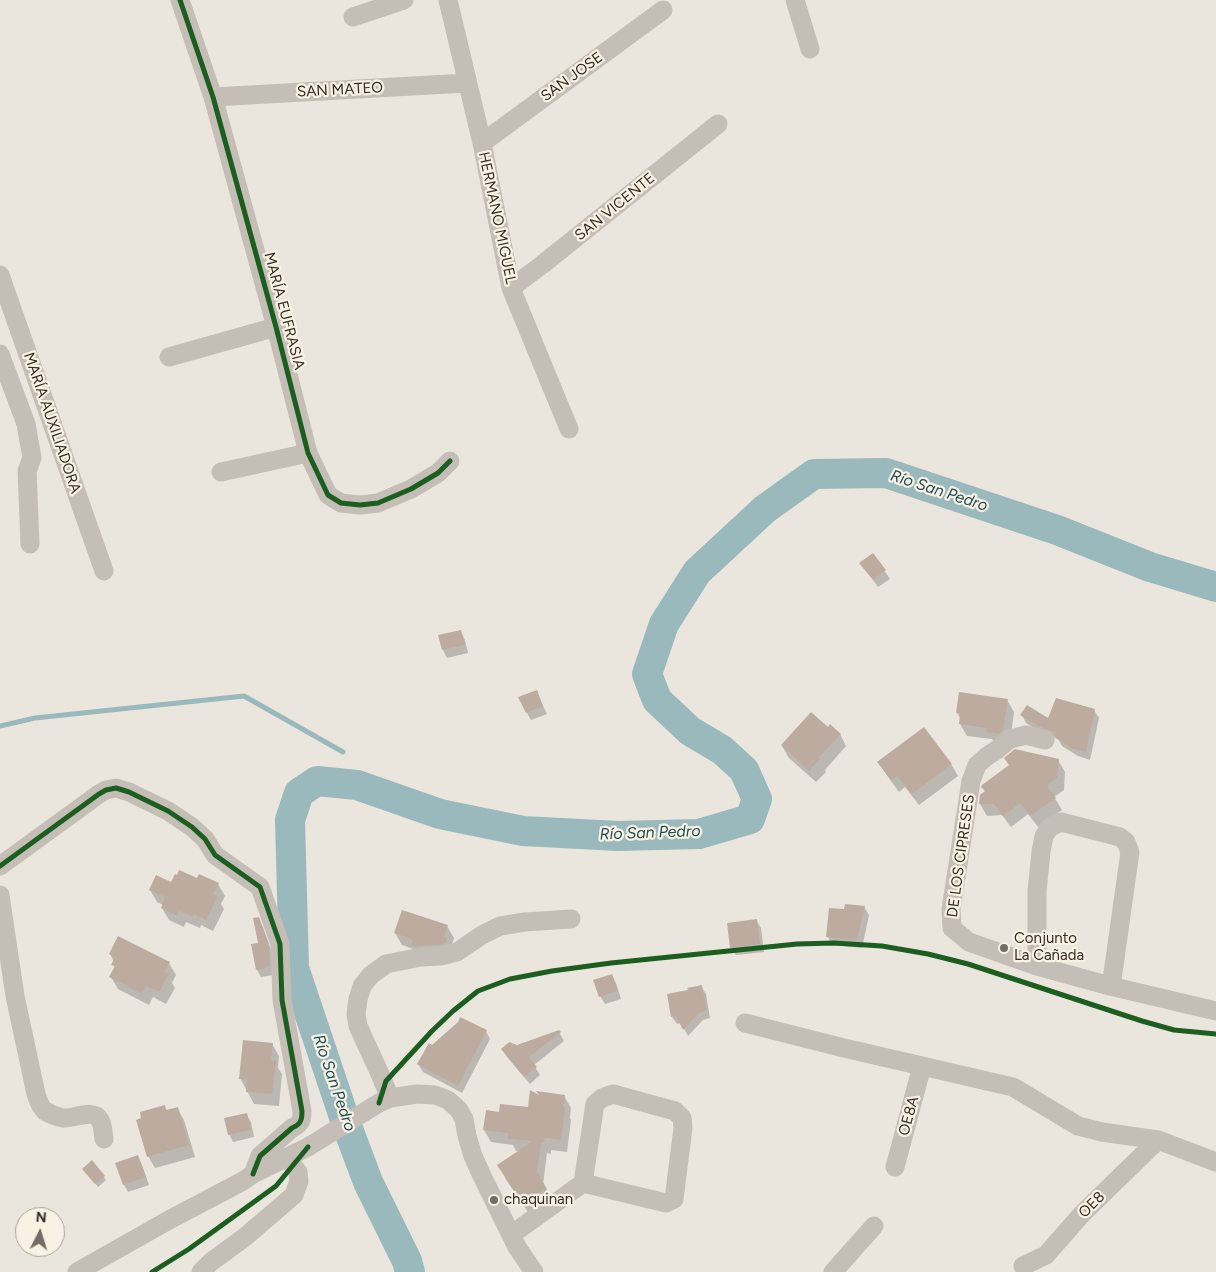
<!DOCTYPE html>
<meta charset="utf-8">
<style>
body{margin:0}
#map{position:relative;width:1216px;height:1272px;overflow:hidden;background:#eae6de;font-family:Figtree,sans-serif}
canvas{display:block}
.north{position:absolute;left:15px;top:1207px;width:50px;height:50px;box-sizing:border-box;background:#f8f1e4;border:1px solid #aaa298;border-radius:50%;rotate:5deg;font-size:14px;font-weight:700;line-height:20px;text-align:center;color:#342b26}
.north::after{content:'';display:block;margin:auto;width:18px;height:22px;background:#746c66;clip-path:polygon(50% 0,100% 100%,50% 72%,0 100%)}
</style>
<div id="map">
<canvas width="1216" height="1272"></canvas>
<div class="north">N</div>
</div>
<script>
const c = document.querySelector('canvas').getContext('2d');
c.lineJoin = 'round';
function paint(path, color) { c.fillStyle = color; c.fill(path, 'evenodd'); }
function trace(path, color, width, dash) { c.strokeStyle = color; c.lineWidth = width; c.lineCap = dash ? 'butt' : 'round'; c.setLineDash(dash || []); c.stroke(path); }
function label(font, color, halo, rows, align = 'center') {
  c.font = font + ' Figtree,sans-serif'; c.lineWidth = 4.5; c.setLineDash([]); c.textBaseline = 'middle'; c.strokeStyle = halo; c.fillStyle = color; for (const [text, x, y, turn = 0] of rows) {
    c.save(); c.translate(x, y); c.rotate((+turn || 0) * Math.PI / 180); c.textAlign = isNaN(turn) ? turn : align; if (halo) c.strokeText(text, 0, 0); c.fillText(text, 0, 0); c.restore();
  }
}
const shadow = new Path2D(`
 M873,554L890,579L878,587L861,563Z
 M461,632L465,640L468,653L447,658L443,650L440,636Z
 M536,691L547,714L531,720L527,713Z
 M1007,700L1014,712L1010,742L995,744L992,739L967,736L960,724L961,719L957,713Z
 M1094,710L1099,718L1090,760L1078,756L1062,746L1058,739L1043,734L1026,723L1022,715L1049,720Z
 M828,729L840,734L846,746L825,770L826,772L816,782L789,758L782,746Z
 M1058,760L1065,772L1064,790L1054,797L1062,810L1038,827L1028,814L1011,827L1002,815L987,816L980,804Z
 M879,762L951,764L958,776L919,805L905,787L899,792L886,774Z
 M198,880L218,884L225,896L221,904L224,909L213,931L201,925L200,928L186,922L184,927L169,920L162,908L163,905L157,902L150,890L171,884Z
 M864,907L869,915L862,948L832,945L828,937L845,910Z
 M258,919L263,927L273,955V975L261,977L257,970L259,944Z
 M756,920L761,928L764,952L736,955L731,947Z
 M447,926L454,938L451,947L416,950L402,945L395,933Z
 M110,954L169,963L176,975L172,983L175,988L166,1004L153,997L149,1005L118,989L111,977L115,969L113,965L114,962Z
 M612,976L616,983L621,999L605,1004L600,996Z
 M701,986L706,994L710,1018L703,1020L688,1036L681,1023L677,1024L672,1017L689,991Z
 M486,1031L490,1039L462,1093L423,1072L418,1064L433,1047Z
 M559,1032L564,1041L534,1065L540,1075L530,1084L507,1057L503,1050L517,1047Z
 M272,1044L279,1056L278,1068L282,1074L279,1106L254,1104L240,1078Z
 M564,1096L571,1108L570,1118L571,1120L567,1152L551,1150V1154L547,1153L543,1185L553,1201L530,1215L505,1178L521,1151H516L513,1145L491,1142L484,1130L500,1114L529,1109L541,1097Z
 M164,1106L167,1111L177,1108L184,1120L195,1157L155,1168L148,1156Z
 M246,1114L251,1122L254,1137L233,1142L229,1134Z
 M137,1157L142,1165L149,1185L128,1192L124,1185Z
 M92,1162L106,1180L98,1187L86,1172Z`);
const stream = new Path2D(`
 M0,726L35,718L244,696L343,752`);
const river = new Path2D(`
 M410,1272L407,1261L368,1182L347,1126L294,968L290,820L299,793L317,781L357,785L440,814L523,831L618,836L699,834L750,819L757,799L744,770L722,750L690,731L657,700L647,674L664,624L697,572L765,509L814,474L886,473L1057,530L1150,567L1216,587`);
const building = new Path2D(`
 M873,553L886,570L873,580L859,563Z
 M461,630L465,645L442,650L438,635Z
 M537,690L543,706L526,713L518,697Z
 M959,692L1008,699L1003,730L999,734L986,732L987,728L959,724L960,713H956Z
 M1056,698L1095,709L1086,752L1073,749L1056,738L1053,732L1038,726L1020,715L1027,705L1048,718Z
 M811,712L828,727L830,724L841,734L818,758L820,759L809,771L781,745Z
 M924,727L952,764L912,794L897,776L891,780L877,762Z
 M1015,749L1059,759L1057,778L1047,786L1056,798L1030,816L1020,803L1003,816L994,804H979L980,795L985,791L981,787L982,785L1009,765L1004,758Z
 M179,870L197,878L199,874L219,883L213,894L218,896L206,920L194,914L193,917L179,911L177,916L161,908L165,897L149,890L156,875L171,882L175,874L177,875Z
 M845,904L865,906L857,940L826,937L829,908L844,909Z
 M402,910L448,925L444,937L447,938L446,943L439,945L416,946L411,945L413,940L394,933Z
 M259,917L269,946L270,967L256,970L251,944L258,943L253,918Z
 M757,919L760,944L730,948L727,923Z
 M118,936L170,962L164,972L169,974L159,992L146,986L142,994L109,977L115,966L111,965L115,957L109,954Z
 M612,974L618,991L599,997L593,980Z
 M702,985L707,1010L699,1013L683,1030L676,1016L671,1017L667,994L688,990L687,988Z
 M460,1017L487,1030L458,1086L417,1064L429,1043L432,1045L458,1022Z
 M559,1030L561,1032L529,1057L537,1067L524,1077L501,1049L509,1042L517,1045Z
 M243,1040L273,1043L271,1060L276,1061L272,1094L246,1092L247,1079H239Z
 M530,1090L539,1095L536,1091L565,1095L563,1107H565L561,1140L545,1138L544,1142H541L537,1172L547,1189L522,1203L497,1165L533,1141L508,1139V1133L483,1130L486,1110L499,1112L500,1104L528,1107Z
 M165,1105L166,1110L178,1107L189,1145L147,1157L136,1120L141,1118L140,1112Z
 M247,1113L251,1130L228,1135L224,1118Z
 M138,1155L146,1177L123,1185L115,1163Z
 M92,1160L105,1176L95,1184L82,1169Z`);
const minor = new Path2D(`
 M180,0L213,97L276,327L308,453L328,495L341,503L360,505L378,503L411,489L438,473L450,461
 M448,0L482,143L511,288L569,429
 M795,0L810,49
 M353,17L404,0
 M213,97L467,83
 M482,143L663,10
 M0,275L104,571
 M511,288L543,264L718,124
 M0,354L26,424L32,458L27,471L30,544
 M169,357L276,327
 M221,472L308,453
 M1045,740L1026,735L1010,739L998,749L986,757L977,765L971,781L951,909L952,928L969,942L1037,966L1110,986L1216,1011
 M0,866L99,794L106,790L116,788L129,792L168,811L192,827L205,839L215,855L260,887L280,944L282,1000L302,1111C302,1120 301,1124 292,1128L260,1156L253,1174
 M0,895L15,996L36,1094C38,1100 40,1107 45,1111C50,1114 58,1117 63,1118C74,1119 94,1108 100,1120C103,1125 103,1133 104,1139
 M1037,966V891L1041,852L1044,836L1050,827L1061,822L1120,837L1126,842L1130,852L1112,980L1110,986
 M745,1023L844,1048L1013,1087L1078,1126L1102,1132L1158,1140L1216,1162
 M390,1098L380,1074L358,1026L356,1014L358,999L362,986L371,975L386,964L421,957L441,956L457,952L482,935L500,926L525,922L571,919
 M895,1167L922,1066
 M511,1235L583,1183L595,1104L602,1098L613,1094L675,1111L682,1118L683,1128L674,1199L666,1203L583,1183
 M1023,1266L1046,1255L1082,1214L1158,1140
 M77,1272L169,1220L243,1181L253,1174L308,1147L379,1103L390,1098L417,1094L435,1095L448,1100L459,1110L464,1119L467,1136L473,1156L482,1176L517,1247L534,1272
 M201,1272L211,1262L245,1237L294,1195L299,1181L298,1172L287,1158
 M833,1272L874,1226`);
const cycleway = new Path2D(`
 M180,0L213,97L276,327L308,453L328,495L341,503L360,505L378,503L411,489L438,473L450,461
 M0,866L99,794L106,790L116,788L129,792L168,811L192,827L205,839L215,855L260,887L280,944L282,1000L302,1111C302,1120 301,1124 292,1128L260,1156L253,1174
 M379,1103L386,1081L432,1031L453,1011L478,991L510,979L552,971L611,963L797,944L834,943L882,946L928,954L968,964L1142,1021L1174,1030L1216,1034
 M152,1272L189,1249L276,1186L308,1147`);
const markers = [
 [1004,948,5,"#746c66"],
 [494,1200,5,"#746c66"]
];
const streetNames = [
 ["SAN JOSE",572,77,-36],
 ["SAN MATEO",340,90,-3],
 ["SAN VICENTE",615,207,-39],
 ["HERMANO MIGUEL",497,218,78],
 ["MARÍA EUFRASIA",284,311,75],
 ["MARÍA AUXILIADORA",52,423,71],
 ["DE LOS CIPRESES",961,856,-82],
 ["OE8A",909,1116,-75],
 ["OE8",1092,1205,-45]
];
const poiNames = [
 ["Conjunto",1014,939],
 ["La Cañada",1014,956],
 ["chaquinan",504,1200]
];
const waterNames = [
 ["Río San Pedro",939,491,18],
 ["Río San Pedro",650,833,-2],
 ["Río San Pedro",334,1083,71]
];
paint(shadow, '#0003');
trace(stream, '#9ab9bc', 5);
trace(river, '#9ab9bc', 30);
paint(building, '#beaba0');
trace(minor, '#c4beb7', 19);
trace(cycleway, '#1b5e20', 5);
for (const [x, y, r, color] of markers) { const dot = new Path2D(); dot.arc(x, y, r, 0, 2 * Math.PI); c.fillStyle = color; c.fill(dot); trace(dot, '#f8f1e4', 2); }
label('15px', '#342b26', '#f8f1e4', streetNames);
label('15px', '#342b26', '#f8f1e4', poiNames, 'left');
label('italic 16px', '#1c4c54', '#f8f1e4', waterNames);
</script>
